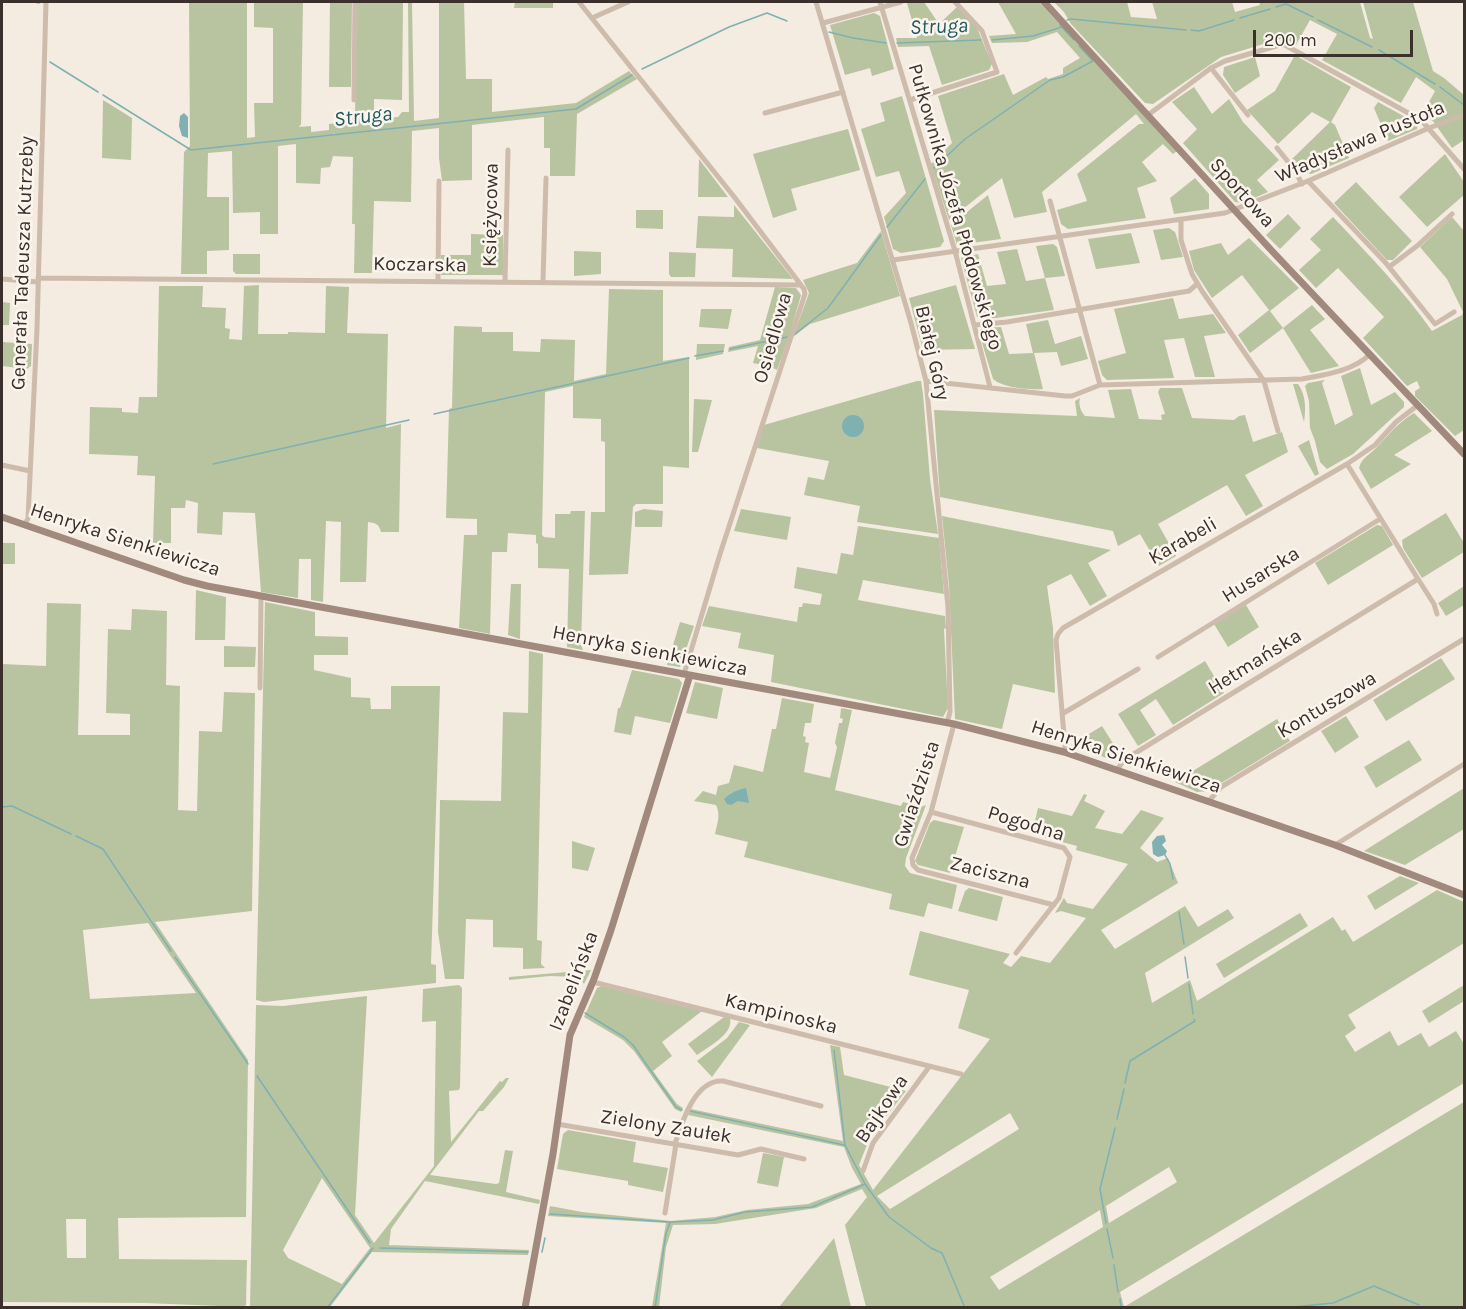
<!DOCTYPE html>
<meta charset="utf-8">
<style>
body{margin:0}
#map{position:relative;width:1466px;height:1309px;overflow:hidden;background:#f4ebe1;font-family:Karla,sans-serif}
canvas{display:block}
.frame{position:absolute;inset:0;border:3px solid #3b302b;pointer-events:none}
.scale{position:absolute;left:1253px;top:30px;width:160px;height:27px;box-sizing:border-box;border:3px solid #3b302b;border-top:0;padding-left:8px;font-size:18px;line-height:21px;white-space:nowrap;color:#3b302b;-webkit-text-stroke:4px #fbf5ee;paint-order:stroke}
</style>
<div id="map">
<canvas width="1466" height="1309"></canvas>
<div class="frame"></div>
<div class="scale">200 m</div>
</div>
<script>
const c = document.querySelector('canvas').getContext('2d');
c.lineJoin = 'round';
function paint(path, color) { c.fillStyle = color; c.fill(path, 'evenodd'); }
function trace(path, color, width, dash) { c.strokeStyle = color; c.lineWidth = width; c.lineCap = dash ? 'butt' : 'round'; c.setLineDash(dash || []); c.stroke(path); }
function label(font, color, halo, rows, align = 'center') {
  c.font = font + ' Karla,sans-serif'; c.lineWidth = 5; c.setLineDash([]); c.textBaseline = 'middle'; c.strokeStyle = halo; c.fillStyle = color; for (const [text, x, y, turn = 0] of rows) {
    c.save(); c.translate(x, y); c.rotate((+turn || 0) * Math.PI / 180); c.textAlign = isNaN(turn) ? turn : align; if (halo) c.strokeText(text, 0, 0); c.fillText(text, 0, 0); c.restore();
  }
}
const green = new Path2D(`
 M189,2H247V138L255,137L254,103H273V28L254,27V2H303L301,124L299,127L311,126V132L329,130V124L348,122L349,118H355L357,2H403L402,100L374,99V119L398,117L402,112H409L408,2H412L414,121L439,118V2H464L466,79H492V112L576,103L629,71L637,79L577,114L575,176H550V148H544V117L472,125V180L442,181L439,158V128L412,131L411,202L374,201L372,273H354L355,224H352L353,157L333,156L330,167L321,168L320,184L296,183V144L278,146V234H260V212L233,213L232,151L208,153L207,197H229V250L207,251V274H181L184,152L190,146Z
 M330,2H352L351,87H329Z
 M515,2H553V8H514Z
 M914,2H924L939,24L957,7L977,28L992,64L989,70L942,85L929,46L898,47L896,38H917L907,3Z
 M998,2H1039L1177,151L1173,154L1163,144L1142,162L1157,181L1137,188L1146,218L1068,229L1061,224L1057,210L1087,201L1077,174L1139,124H1144L1136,114L1042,192L1047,212L1014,218L1002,178L949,220L931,164L952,143L938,96L1004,74L1013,95L1046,77L1048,79L1063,74V68L1080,58L1057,32L1027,42L992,43L989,36L1016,34Z
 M1054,2H1127L1131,17L1157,19L1152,2H1232L1235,12L1260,5L1259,2H1360L1370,38L1373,39L1363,2H1413L1433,71L1444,78L1464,95V140L1452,148L1433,121L1422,115L1435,91L1416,77L1401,103L1322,60L1337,34L1310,20L1296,45L1283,38L1221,57L1153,104L1145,103L1071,24L1064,12Z
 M874,13L880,16L894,69L872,76L870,68L845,75L830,25Z
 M1295,55L1351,87L1331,122L1335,125L1349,158L1311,174L1304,172L1292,159L1330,122L1312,112L1278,144L1247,110L1275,91Z
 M1255,57L1260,76L1235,93L1223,75L1224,67Z
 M1194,87L1212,114L1229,99L1243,122L1279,160L1257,180L1268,192L1243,203L1235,202L1183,143L1197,129L1172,102Z
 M902,96L944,241L940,247L901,253L893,249L884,217L906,193L899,171L876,177L861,129L885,121L880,103Z
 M103,100L132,118L131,160L102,158Z
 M1378,102L1418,124L1417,129L1388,141L1374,108Z
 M848,129L860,170L791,189L797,210L773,218L753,154Z
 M1445,154L1464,182V195L1427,227L1399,197Z
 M699,159L728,197H698Z
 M1195,178L1209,194V209L1174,214L1170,198Z
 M1356,182L1412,241L1393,260H1387L1334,203Z
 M988,195L1001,239L957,245L951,225Z
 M734,205L793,279L732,277L733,249L696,248L698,216L734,217Z
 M636,210H663V229L636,228Z
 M1288,214L1301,228L1280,249L1266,235Z
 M1333,217C1368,254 1403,290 1432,331L1462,315L1463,312L1447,279L1420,247L1452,217L1464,231V430L1455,436L1415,396V391L1420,388L1417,381L1407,386L1363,338L1384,317L1338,268L1316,288L1299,270L1321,250L1310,239Z
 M1169,228L1175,232L1183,257L1161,260L1153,230Z
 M881,231L900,296L810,324L793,337L809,293L803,280L857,263Z
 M1131,233L1140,263L1096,269L1088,239Z
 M471,234L503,235V275H441V255H471Z
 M1249,238L1299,288L1270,311L1283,328L1312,305L1325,319L1310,330L1339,366L1311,373L1283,328L1250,353L1238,335L1269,310L1242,275L1212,298L1194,270L1189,251L1221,243L1228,255Z
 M1053,244L1057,247L1065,276L1045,278L1054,310L981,320V317H977L961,258L978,254L987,286L1006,284L997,252L1017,249L1026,281L1045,278L1036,246Z
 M574,251L601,252V274L574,276Z
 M669,252L696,253L695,277H671L669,274Z
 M233,254H260V274H236L233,271Z
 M259,285L258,334H288V332L325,333L326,286L349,287L347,333L388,334L386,428L401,424L399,532H381C379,524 376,523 368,522L366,582H340L341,522L326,521L323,602L311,600V559H299L298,598L261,592L255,513L223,512L222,535L197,533L198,503L186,500L185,508H171V543H153L155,476L137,475L138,456L89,454L90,407L122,408V412L138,413L139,397H157L159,286H203L202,307L226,308L225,328L230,329L229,339L242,340L244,286Z
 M956,285L975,349L923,350L909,298Z
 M775,287L796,288L801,295L790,334L777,370L769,366L753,363L758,346L728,352L729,347L760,340Z
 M609,289L663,290V361L689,357V468L663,466V504H636L633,507L628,574L589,575L591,512H605V442L601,441V419L573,418V386L545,392L542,535L544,537L555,538V514H570L571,511H585L581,645L583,650L567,647L569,569L538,568V544L536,543V535L508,533L507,552H492L490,634L459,628L464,535H477V519L446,518L449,409L452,408L454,326L482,327V332H513V351L540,352L541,339L575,340L574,381L606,374Z
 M1173,298L1179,319L1213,314L1226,333L1204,336L1215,377H1195L1184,338L1164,340L1174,378L1107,380L1102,375L1098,361L1126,353L1114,309Z
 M2,302L10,303L9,325H2Z
 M701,309H732L728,329L699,327Z
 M1048,320L1055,344L1081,336L1088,359L1061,366L1057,352L1034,353L1043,389C1029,390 1003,388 993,379L979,333L982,328L1001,327L1009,354L1033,353L1026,324Z
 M3,342L32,344L31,366L27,369L2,366Z
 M697,344H725L723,354L696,360Z
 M1360,368L1371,405L1395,392L1404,402V407L1353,454L1327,469L1320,462L1315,441L1310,428L1309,401L1305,386L1308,383L1325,380L1322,383L1335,425L1353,415L1341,376Z
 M917,381H921L923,394L930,479L938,534L857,522L860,506L804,495L808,477L824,480L829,461L757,448L764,425Z
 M1293,384H1298C1306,395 1306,409 1304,422Z
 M1160,388H1182L1192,418L1234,420L1239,416L1245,415L1253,442L1282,432L1288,452L1245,475L1263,506L1246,516L1227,485L1158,524L1176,556L1159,566L1140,534L1118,546L1113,531L940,497L934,410L1077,416L1075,401L1080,398C1078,404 1081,412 1085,416L1115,418L1108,390L1131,389L1139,419L1162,420L1161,415L1165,414L1158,392Z
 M694,399L712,400L698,452H692Z
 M1414,413L1432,431L1394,455L1411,464L1371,489L1359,468C1361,458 1372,453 1378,446C1390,433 1399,422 1414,413Z
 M1309,440L1319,474L1315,476L1298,446Z
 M644,509L663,511L662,527H635V512Z
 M741,509L791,517L787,540L734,531Z
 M1446,513L1464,543V552L1422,578L1403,548L1402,540Z
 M942,516L1111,550L1088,563L1107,596L1090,606L1071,574L1047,586L1053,628L1055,693L1013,684L1002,729L955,719L949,586Z
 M1377,525L1382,526L1393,545L1328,585L1315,563Z
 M858,526L939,538L944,594L863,580L858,600L945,616L946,628L944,629L948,708L943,717L771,682L774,655L738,648L741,633L702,626L709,606L797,622L799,607H802L803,603L820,605L822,594L794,588L797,567L837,574L841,553L853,555Z
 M2,543H15V564H2Z
 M511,584H521L520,639L508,635Z
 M1464,586V605L1446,616L1438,603Z
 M196,590L226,597L225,640H195Z
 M265,602L315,612V636L348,637V655H314V670L351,678V697L370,698L371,709H391V686H440L431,964L436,965V983L264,1002L256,1000Z
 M47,603L81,604L78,735H130V714L106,713L108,629L131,630L132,609L167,611L166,685L180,686L178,810L197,811L199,731L222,732L224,692L255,693L252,911L155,922L248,1060L246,1217L118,1218L119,1259L247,1260L246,1305L243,1307L146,1303L2,1302V664L46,666ZM148,923L196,993L90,999L83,930ZM66,1219H86V1258H67Z
 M1246,605L1259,627L1228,647L1214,624Z
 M680,622L694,626L680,667L667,665Z
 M224,646L256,647L255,667H224Z
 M529,651L543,654L537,940L542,941L541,964L545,968L523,969V948L493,947V920L466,919L464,979H445L438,932L440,800L501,801L503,712L528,713Z
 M1441,658L1455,679L1386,721L1373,700Z
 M1205,661L1224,693L1173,725L1156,699L1140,710L1156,735L1138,746L1118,714Z
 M632,670L679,679L682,683L670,723L635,716L631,735L614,732L618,708H620Z
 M695,682L723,688L717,719L686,713Z
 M782,698L814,704L811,723H805L803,736L806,737L805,742L809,743L804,772L830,778L837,747L835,743L839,723H842L843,719L840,718L841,708L852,710L835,790L901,806L903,802L921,807L926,805L906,858L905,866L910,873L957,885L952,909L928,903L924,917L889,909L892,894L744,857L748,842L715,834C717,824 721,815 716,805L694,801L703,791L716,795L718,786L729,783L734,765L763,772L772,729H776Z
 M1346,716L1359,737L1335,753L1321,731Z
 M1277,719L1290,741L1208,791L1197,792L1175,782Z
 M1102,726L1121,756L1112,760L1071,745Z
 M1409,740L1422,760L1376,788L1364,767Z
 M1464,788V829L1405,865L1364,851Z
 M1084,794L1087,795L1084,801L1105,811L1095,828L1122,834L1141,810L1164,818L1140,848L1157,862L1168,858L1178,883L1101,930L1115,949L1185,906L1198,927L1228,909L1234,918L1145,973L1152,1003L1190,980L1197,1001L1333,917L1342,931L1345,929L1353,942L1437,890L1464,902V943L1348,1015L1356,1028L1345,1036L1355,1052L1390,1031L1398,1046L1421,1033L1429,1047L1456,1031L1464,1044V1083L1120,1292L1124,1307L1464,1102V1307H866L845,1225L867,1197L862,1189L816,1208L715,1224L673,1225L666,1247L659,1307H652L666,1223L548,1216L550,1206L582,1212L671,1221L715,1217L747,1210L808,1204L861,1184L852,1168L844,1147L688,1115L691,1109L843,1141L830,1045L840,1047L844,1075L906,1091L870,1137L859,1165L873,1190L990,1039L958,1028L969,990L909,975L920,931L1010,954L1003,963L1011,967L1021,956L1050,963L1086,918L1061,911L1055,913L1064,898L1067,903L1093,909L1128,864L1076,850L1077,846L1032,834L1038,808L1072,816ZM1010,1113L1019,1129L890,1209L877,1196ZM1169,1167L1177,1182L1109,1223L1106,1206ZM1100,1210L1103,1227L999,1290L990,1277Z
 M934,820L964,827L950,873L918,865L915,861L930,823Z
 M572,841L595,848L588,871L572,868Z
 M1400,876L1419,883L1375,910L1367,896Z
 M969,888L1003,897L997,921L958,911L965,891Z
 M1300,913L1308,926L1224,978L1216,964Z
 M591,970L584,984L579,977L550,976L509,980V977Z
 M459,985L462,988L460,1087L459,1090L449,1091L451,1142L500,1081L502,1082L506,1078H509L504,1087L483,1111H479L430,1175L496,1184L499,1183L505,1150L513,1151L506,1192L540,1200L539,1204L425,1181L391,1229L389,1245L529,1250L528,1255L372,1252L330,1307H250L256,1005L283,1006L367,996L355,1215L374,1243L434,1166L436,1021L422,1022L423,989ZM322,1178L370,1248L342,1284L288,1258L283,1250Z
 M1464,985V1001L1429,1023L1422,1011Z
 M602,986L702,1011L662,1042L672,1056L653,1071L677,1104L683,1108L681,1112L675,1109L634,1051L623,1040L584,1017L597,988Z
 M724,1017L730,1018C734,1034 708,1047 697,1055L688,1044Z
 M739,1022L750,1025L712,1077L697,1061L727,1038Z
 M568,1130L636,1142L633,1162L668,1168L663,1192L628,1185V1181L557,1169L563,1134Z
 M763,1153L784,1157L778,1187L757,1183Z
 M834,1238L851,1307H779Z`);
const water = new Path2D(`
 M184,113L188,117V138L182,136L179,126L180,116Z
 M842 426a11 11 0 1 1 22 0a11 11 0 1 1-22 0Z
 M746,788L749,803L738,801L731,805L727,804L724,799C730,793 737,790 746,788Z
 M1164,835L1166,841L1162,845L1167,851L1165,855L1158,857L1153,854L1152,842L1157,836Z`);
const stream = new Path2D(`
 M34,2L39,3
 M1276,7L1286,4L1313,17
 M1240,18L1270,9
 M1067,20L1071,19L1186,30
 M1318,20L1372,47
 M1060,25L1074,40
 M1191,30L1199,31L1234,20
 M829,32L853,38L886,43
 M992,40L1033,36L1062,27
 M897,43L981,40
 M1379,50L1435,84
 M50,62L98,92
 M642,69L729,27L767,13L787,21
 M1440,87L1464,105
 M103,95L191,150L576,109L632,75
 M934,168L965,139L1050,80L1063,77L1093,61L1079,46
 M887,227L925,179
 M795,334L828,308L881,235
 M730,349L787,337
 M695,356L723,351
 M434,414L689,358
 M213,464L409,420
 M2,807L12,806L71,834
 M76,836L103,849L171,951
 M1165,855L1170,864L1173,879
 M1179,912L1184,944
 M175,957L248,1064
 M1185,957L1188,978
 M1189,984L1193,1014
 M585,1013L624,1037L633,1045L676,1107L682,1110
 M834,1050L845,1145L865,1184L889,1217L931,1248L942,1253L965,1308
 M257,1076L370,1243
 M1125,1083L1130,1061L1195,1021L1194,1019
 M690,1111L844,1145
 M1117,1119L1124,1089
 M550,1214L670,1222L713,1220L745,1212L812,1207L865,1184
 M1106,1223L1100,1189L1115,1128
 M1107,1229L1113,1258
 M380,1248L528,1252
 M542,1252L545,1238
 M1114,1265L1118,1292
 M1120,1299L1121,1308
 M1426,1307V1308
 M327,1308L373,1248
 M655,1308L666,1233L670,1223
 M1283,1308L1333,1303L1374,1286L1419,1305`);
const street = new Path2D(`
 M579,2L735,198L804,289L805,294L720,554L684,674
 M816,2L911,323L926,381L948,607L950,712L947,723
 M880,2L955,251L990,387
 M592,18L628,2
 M823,23L901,2
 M1211,68L1248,115
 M354,100L355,2
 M910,100L997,72L982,31L955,2
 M765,113L843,92
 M1148,115L1211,68L1225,61L1283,44L1421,120L1464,169
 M1277,148L1294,169L1302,184
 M1308,181L1385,262L1435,324L1454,312
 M1050,201L1100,385
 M1181,220V240L1192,274L1202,291L1264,381L1278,431
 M893,260L1225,213L1308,181L1429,128L1464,115
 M1389,267L1417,246L1452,214
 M38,278L801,285
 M2,279L38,282
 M438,280L439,181
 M505,281L508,150
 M543,281L546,178
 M975,325L1007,322L1183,292L1189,291L1197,284
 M926,381L1065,396H1072L1100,385L1302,379C1324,375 1354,371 1370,354
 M2,465L30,471
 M25,525L28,518L37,329L46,2
 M1418,579L1434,604L1437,614
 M1158,657L1380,519
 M260,688L261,596
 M1062,714L1138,669
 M954,724L931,812L912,858L913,865L918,870L1054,905
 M1064,752L1065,747L1056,640L1058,634L1063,628L1347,464L1375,445L1396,422L1418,405
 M1117,770L1124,760L1418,579L1347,464
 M1209,801L1221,787L1464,639
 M931,812L1064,848L1070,857L1059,898L1016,953
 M1335,845L1464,764
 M593,982L961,1074
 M557,1124L738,1155L761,1149L804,1159
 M675,1144C682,1122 695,1079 723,1081L821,1106
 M863,1171L873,1143L929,1067
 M665,1213L676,1144`);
const secondary = new Path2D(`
 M1044,2L1272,251L1464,454
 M2,517L184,580L207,586L852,705L954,724L1064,752L1335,845L1464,895
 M525,1308L553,1154L570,1035L594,979L611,930L690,675`);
const streetNames = [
 ["Władysława Pustoła",1360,142,-23],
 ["Sportowa",1242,193,48],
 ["Pułkownika Józefa Płodowskiego",955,207,74],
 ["Księżycowa",491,215,-89],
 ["Generała Tadeusza Kutrzeby",23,263,-88],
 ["Koczarska",420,265,1],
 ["Osiedlowa",773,338,-74],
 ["Białej Góry",932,353,77],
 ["Henryka Sienkiewicza",125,540,18],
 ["Karabeli",1183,541,-30],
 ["Husarska",1261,575,-32],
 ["Henryka Sienkiewicza",650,651,11],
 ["Hetmańska",1255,662,-32],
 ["Kontuszowa",1327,705,-31],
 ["Henryka Sienkiewicza",1126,757,18],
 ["Gwiaździsta",917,794,-72],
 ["Pogodna",1026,824,17],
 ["Zaciszna",990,873,14],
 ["Izabelińska",574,981,-69],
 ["Kampinoska",781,1014,14],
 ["Bajkowa",882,1109,-56],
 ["Zielony Zaułek",666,1127,9]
];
const waterNames = [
 ["Struga",939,27,-2],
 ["Struga",363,117,-6]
];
paint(green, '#b8c4a0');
paint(water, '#7fb0b2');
trace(stream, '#7fb0b2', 1.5);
trace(street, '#cdbbac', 5);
trace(secondary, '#a18a7d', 7);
label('20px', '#3b302b', '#fbf5ee', streetNames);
label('italic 21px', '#1f5a5e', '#fbf5ee', waterNames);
</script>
